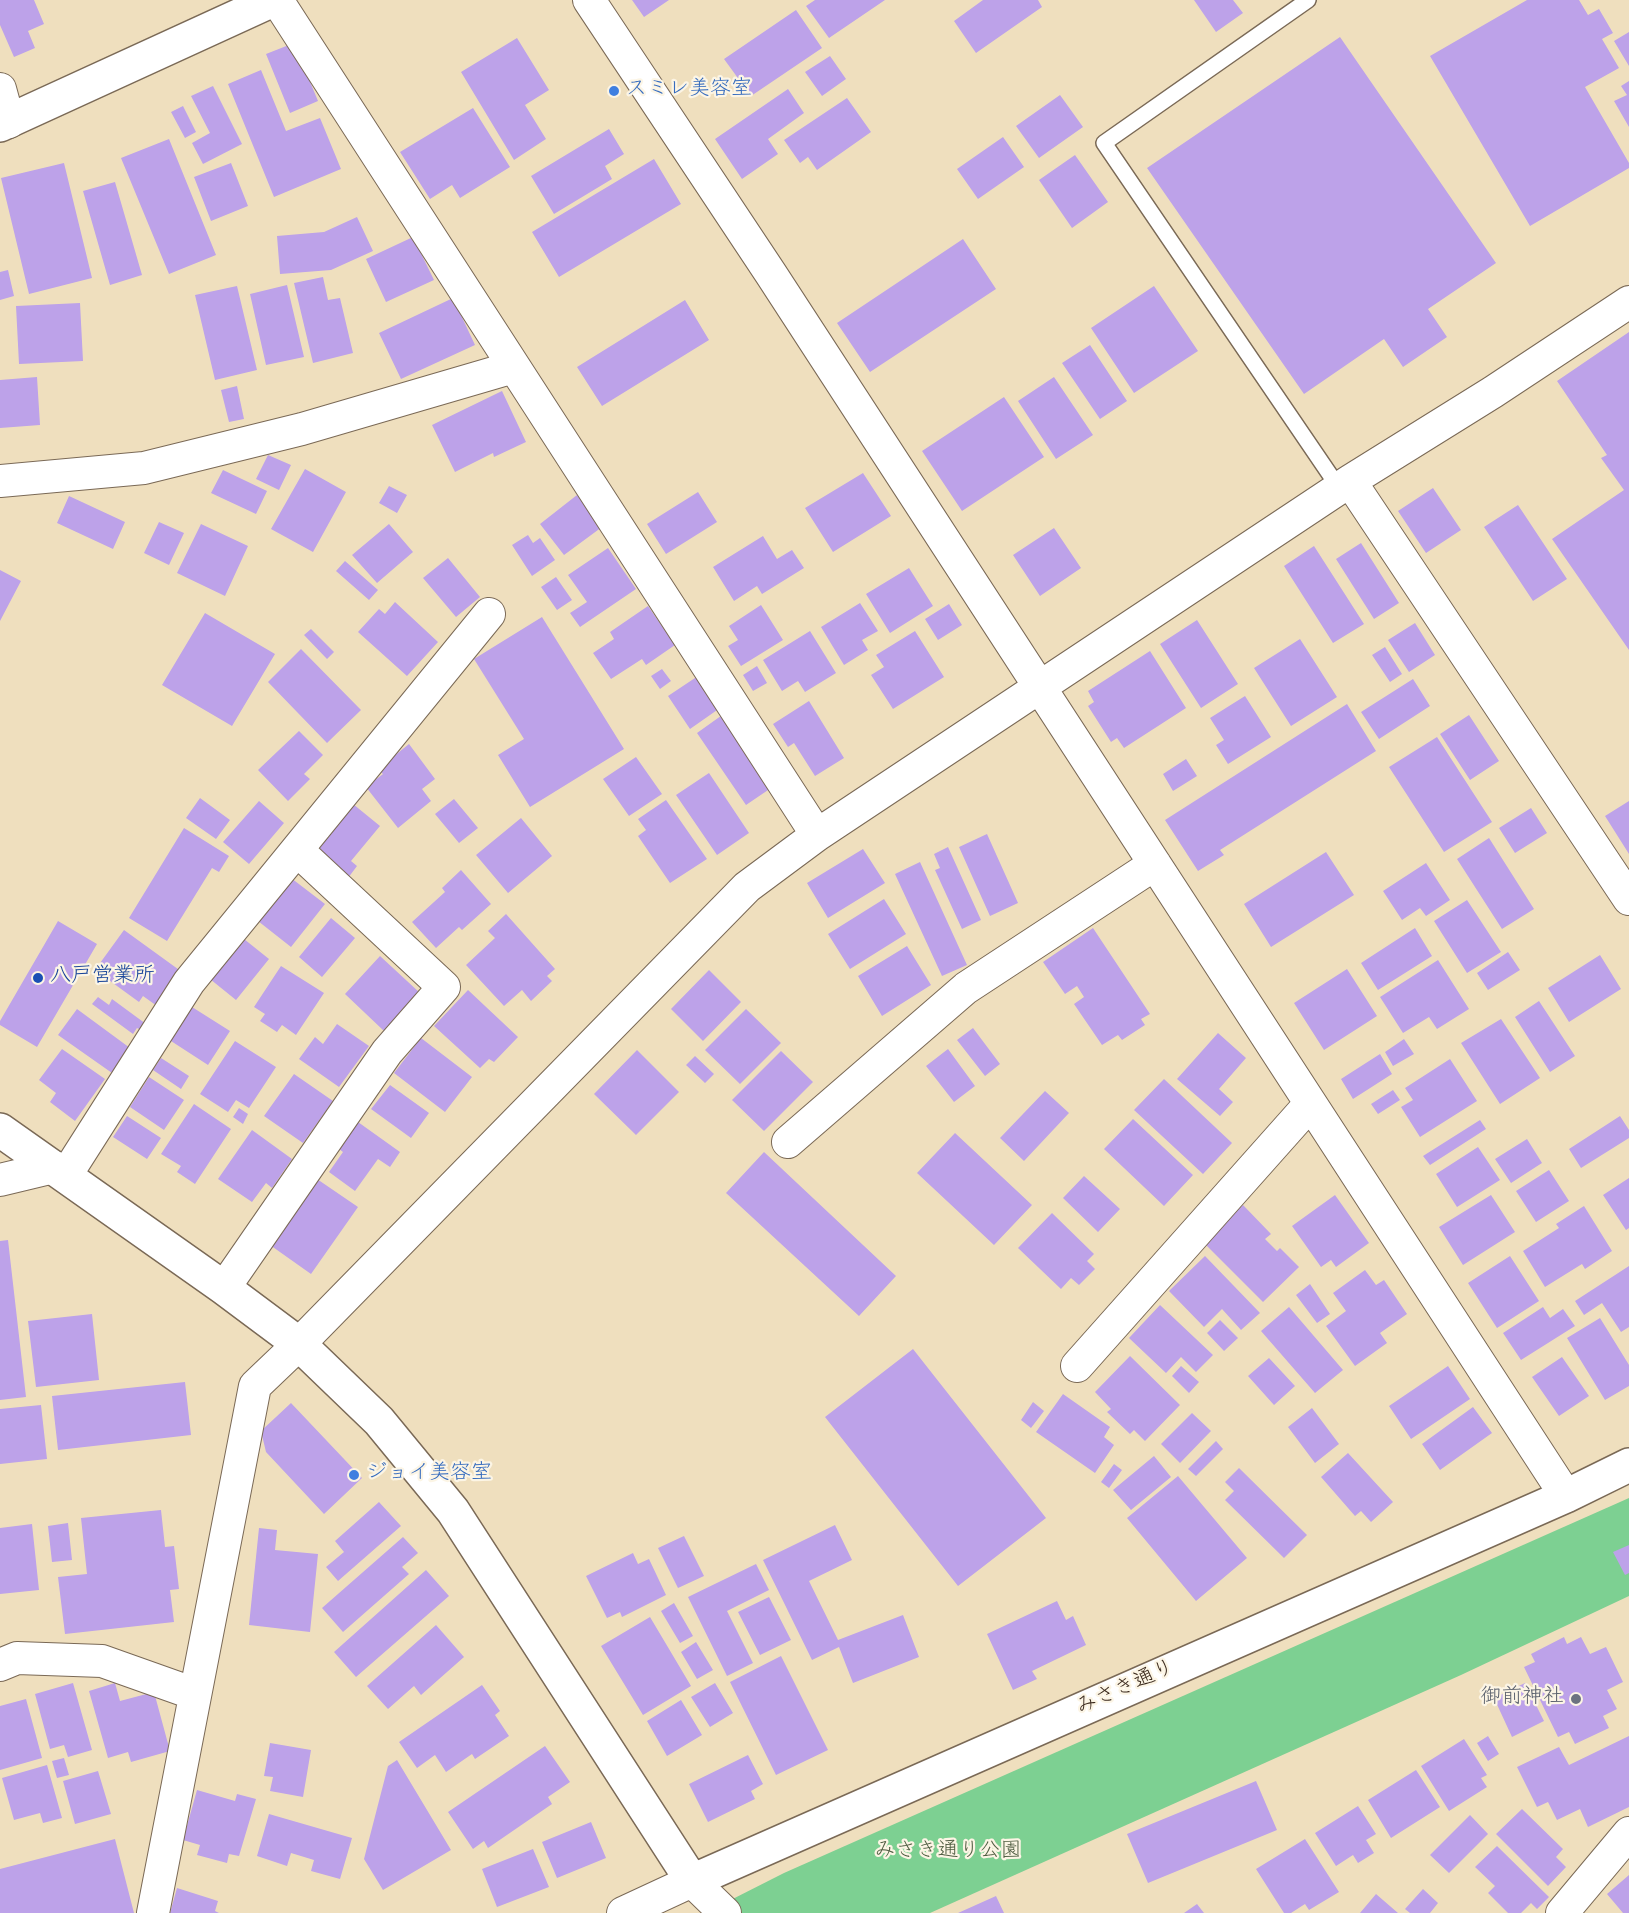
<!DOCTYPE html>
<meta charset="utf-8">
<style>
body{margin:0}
canvas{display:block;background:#efdfbe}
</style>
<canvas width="1629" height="1913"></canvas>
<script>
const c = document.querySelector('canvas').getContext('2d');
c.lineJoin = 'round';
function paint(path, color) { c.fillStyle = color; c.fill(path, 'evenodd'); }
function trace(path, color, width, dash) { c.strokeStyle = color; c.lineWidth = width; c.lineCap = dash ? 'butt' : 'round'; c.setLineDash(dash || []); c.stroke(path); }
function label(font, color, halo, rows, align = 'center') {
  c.font = font + ' "Indie Flower","Klee One",sans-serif'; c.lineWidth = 4.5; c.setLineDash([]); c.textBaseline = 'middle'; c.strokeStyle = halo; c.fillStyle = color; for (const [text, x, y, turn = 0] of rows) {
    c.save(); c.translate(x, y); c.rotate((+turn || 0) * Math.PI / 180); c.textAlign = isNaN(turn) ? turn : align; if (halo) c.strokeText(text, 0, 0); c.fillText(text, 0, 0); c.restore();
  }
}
const green = new Path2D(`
 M1629,1498V1596L1461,1675L930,1913H705L784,1873Z`);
const building = new Path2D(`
 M0,0H34L44,24L28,31L35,48L14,57L0,25Z
 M632,0H669L644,17Z
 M815,0H885L829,38L806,6Z
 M983,0H1038L1042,7L976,53L954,21Z
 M1194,0H1233L1243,13L1216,32Z
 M1527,0H1579L1588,15L1599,9L1613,33L1602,39L1619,68L1585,87L1629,163V168L1530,226L1430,56Z
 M796,10L822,48L751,96L724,59Z
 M1629,32V66L1614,41Z
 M1340,37L1496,263L1428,309L1447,337L1403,367L1384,339L1304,394L1147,168Z
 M517,38L549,90L525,105L546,139L514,160L461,72Z
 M294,43L318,101L290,113L266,54Z
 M830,56L846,79L822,96L805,72Z
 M261,70L286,131L320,118L341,169L274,197L228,84Z
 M1629,81V127L1614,101L1627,95L1621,86Z
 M213,86L242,144L203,164L192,143L210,133L191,96Z
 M788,89L804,113L768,139L778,154L742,179L715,139Z
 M1060,95L1083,127L1039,158L1016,126Z
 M847,98L871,132L817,170L808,157L800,163L784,140Z
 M183,106L196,132L185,138L171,112Z
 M473,108L510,167L460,198L452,185L430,199L400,152Z
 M609,129L624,154L605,166L612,179L554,214L531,176Z
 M1003,137L1024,167L978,199L957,169Z
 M169,139L216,255L169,274L121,158Z
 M1075,155L1108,202L1072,228L1039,180Z
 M654,159L681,204L559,277L532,232Z
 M64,163L92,278L29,294L1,178Z
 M231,163L248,206L211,221L194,177Z
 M115,182L142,275L110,285L83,191Z
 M357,217L373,251L331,270L280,274L277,236L324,232Z
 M413,237L434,280L386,302L366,259Z
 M963,239L996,289L870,372L837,323Z
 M8,270L14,296L0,300V272Z
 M323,277L328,300L340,298L353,353L313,363L294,283Z
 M287,285L304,357L266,365L250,294Z
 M237,286L257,370L215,380L195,295Z
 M1154,286L1198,351L1134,393L1091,328Z
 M453,298L475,345L401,379L379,333Z
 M685,300L709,340L602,406L577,367Z
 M80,303L83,361L19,364L16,306Z
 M1629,332V650L1552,539L1624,490L1601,458L1607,455L1557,381Z
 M1090,345L1127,401L1100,419L1062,363Z
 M37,377L40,425L0,428V380Z
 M1054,377L1093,435L1056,459L1018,401Z
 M237,386L244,419L229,422L221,390Z
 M502,391L526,442L494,457L493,453L455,472L432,425Z
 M1004,397L1044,457L962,511L922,451Z
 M268,455L291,465L279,490L256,479Z
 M305,469L346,492L313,552L271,529Z
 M223,470L267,491L256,514L211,493Z
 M863,473L891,516L833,552L805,508Z
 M389,486L407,495L397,513L379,503Z
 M1433,488L1461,530L1426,553L1398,511Z
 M698,492L717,522L666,554L647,524Z
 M577,495L602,527L564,555L540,524Z
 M69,496L125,522L113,549L57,523Z
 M1518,505L1567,579L1533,601L1484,527Z
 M159,522L184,533L169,565L144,553Z
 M201,524L248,546L225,596L177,573Z
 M389,524L413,552L377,583L352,555Z
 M1054,528L1081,568L1040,596L1013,555Z
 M528,535L533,543L540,538L555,560L532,576L512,545Z
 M763,536L777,559L792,550L804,568L762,594L757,586L734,601L713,567Z
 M1361,543L1399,603L1374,619L1336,559Z
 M1314,546L1364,624L1333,643L1284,566Z
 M608,548L636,589L580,627L570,613L587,602L568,575Z
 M448,558L480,597L456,617L423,578Z
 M345,561L378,590L369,600L336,571Z
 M909,568L933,606L890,633L866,594Z
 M0,570L21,581L0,621Z
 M556,577L572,600L557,610L541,587Z
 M395,602L438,642L407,676L358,632L379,609L385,614Z
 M860,603L878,631L862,640L868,650L844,665L821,627Z
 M949,604L962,625L938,640L925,619Z
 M761,605L783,640L741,666L728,646L738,640L729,626Z
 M648,606L675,645L646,665L642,659L611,679L593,653L614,639L610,632Z
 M205,613L275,654L232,726L162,685Z
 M542,617L624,749L530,807L498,755L524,739L474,659Z
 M1197,620L1238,684L1201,708L1160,644Z
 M1415,623L1435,655L1409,672L1388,640Z
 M311,629L334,652L327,659L304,635Z
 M810,631L836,673L805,692L798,681L782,691L763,660Z
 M915,631L944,677L893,709L871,675L884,667L876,655Z
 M1300,639L1337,697L1291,726L1254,668Z
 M1385,647L1402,674L1390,682L1372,655Z
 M301,649L361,710L327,743L268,682Z
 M1150,651L1186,708L1124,748L1117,738L1111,742L1088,706L1094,702L1088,691Z
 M757,666L767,683L753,691L743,675Z
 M662,669L671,681L660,689L651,676Z
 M698,676L720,708L690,729L668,696Z
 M1413,679L1430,706L1379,739L1361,712Z
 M1245,696L1271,737L1228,764L1216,745L1224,740L1210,718Z
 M809,701L844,758L815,776L794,743L788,747L773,724Z
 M1347,704L1376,751L1220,850L1224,855L1198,871L1165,820Z
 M725,713L774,786L746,805L697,733Z
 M1469,715L1499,761L1470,780L1440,734Z
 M299,731L323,755L304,774L310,779L288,801L258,770Z
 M1437,737L1492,822L1444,852L1389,767Z
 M409,744L435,779L422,789L431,801L398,828L366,787L383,774L378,769Z
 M636,757L662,794L629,816L603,779Z
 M1186,759L1197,776L1173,791L1163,774Z
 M709,773L749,833L717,855L676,795Z
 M200,798L230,820L216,839L186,818Z
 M454,799L478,828L459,843L435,814Z
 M666,800L707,859L670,883L638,836L646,830L638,819Z
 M259,801L284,823L249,864L223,842Z
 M1629,801V854L1605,816Z
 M353,804L380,826L351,861L357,866L348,878L315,850Z
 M1531,808L1547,833L1515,853L1499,828Z
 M521,818L552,856L508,893L476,855Z
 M184,828L229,856L219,872L212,868L167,941L129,918Z
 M987,834L1018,903L990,916L959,847Z
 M1489,838L1534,909L1502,929L1457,859Z
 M948,847L981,920L962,929L935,870L940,868L934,854Z
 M863,849L885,883L828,918L807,883Z
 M1326,852L1354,895L1271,947L1244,904Z
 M920,862L967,965L942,976L895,874Z
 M1426,863L1450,900L1426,916L1420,908L1402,920L1383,891Z
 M461,870L491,904L462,930L459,927L436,948L412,922L445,892L442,888Z
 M291,878L325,904L291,947L258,921Z
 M884,899L906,934L850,969L828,934Z
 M1467,900L1501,952L1467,973L1434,921Z
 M506,914L555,969L547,976L552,981L531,1001L522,990L504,1006L466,965L495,938L488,931Z
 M331,918L355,938L322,977L299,957Z
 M58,921L97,944L37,1047L0,1025V1021Z
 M1093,928L1150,1014L1141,1019L1145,1025L1122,1040L1118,1035L1102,1045L1074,1004L1084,997L1077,986L1065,994L1043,962Z
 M1415,928L1432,956L1378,990L1361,963Z
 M124,930L182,972L157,1006L143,996L139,1002L95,970Z
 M244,939L269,959L236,1000L210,979Z
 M907,946L931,985L882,1016L858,976Z
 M1508,952L1520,970L1488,990L1477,973Z
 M1600,955L1621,989L1569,1022L1548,988Z
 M380,956L420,993L384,1031L345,994Z
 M1438,960L1469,1009L1437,1029L1429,1017L1403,1033L1380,997Z
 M281,966L324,993L296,1035L282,1025L277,1032L260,1021L265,1014L254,1007Z
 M1347,969L1377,1016L1324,1050L1294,1003Z
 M709,970L741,1002L703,1041L671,1009Z
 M468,990L518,1037L494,1062L489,1059L480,1068L434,1026Z
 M98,997L109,1005L112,999L146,1024L141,1030L137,1028L133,1034L92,1004Z
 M1539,1001L1575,1056L1550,1072L1515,1017Z
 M192,1007L230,1031L208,1065L171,1041Z
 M77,1009L130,1048L112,1073L58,1035Z
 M746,1009L781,1043L740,1084L705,1050Z
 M1501,1019L1540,1078L1500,1104L1461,1043Z
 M337,1024L369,1046L339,1087L299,1059L315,1037L323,1044Z
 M973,1028L1000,1064L985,1076L957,1040Z
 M1218,1033L1246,1058L1219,1089L1233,1102L1220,1116L1177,1079Z
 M421,1038L472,1077L445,1112L394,1073Z
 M1404,1039L1414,1054L1393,1066L1385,1052Z
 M235,1041L276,1067L249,1108L236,1100L228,1112L200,1094Z
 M62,1049L105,1079L75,1121L50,1102L56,1093L39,1080Z
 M948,1049L975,1086L954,1102L926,1066Z
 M637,1050L679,1092L636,1135L594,1094Z
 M781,1051L813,1082L764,1131L732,1100Z
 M1380,1054L1392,1074L1353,1099L1341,1079Z
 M695,1056L714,1074L705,1083L686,1065Z
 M161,1058L189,1076L181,1089L153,1070Z
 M1450,1059L1477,1101L1420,1137L1401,1107L1413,1100L1405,1088Z
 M294,1074L333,1101L303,1143L264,1116Z
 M149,1077L184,1100L164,1130L130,1107Z
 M1164,1079L1232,1143L1203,1174L1134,1110Z
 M390,1085L429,1113L411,1138L371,1109Z
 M1393,1090L1400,1100L1378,1114L1371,1104Z
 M1045,1091L1069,1113L1024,1161L1000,1138Z
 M194,1104L231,1129L195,1184L177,1172L181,1166L161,1154Z
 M239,1108L248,1114L243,1124L233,1117Z
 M127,1116L161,1138L147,1159L113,1137Z
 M1620,1116L1629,1130V1138L1581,1168L1569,1149Z
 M1133,1119L1193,1175L1164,1206L1104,1149Z
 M1480,1120L1486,1129L1430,1165L1423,1156Z
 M358,1122L400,1152L390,1167L378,1159L355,1191L329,1172L343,1152L339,1149Z
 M252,1130L292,1159L272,1188L266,1183L252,1202L218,1179Z
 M955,1133L1032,1205L994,1245L917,1173Z
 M1527,1139L1542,1163L1511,1183L1495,1159Z
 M1478,1147L1500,1180L1457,1207L1436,1174Z
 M764,1152L896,1276L859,1316L726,1193Z
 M1549,1170L1569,1201L1536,1222L1516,1191Z
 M1084,1176L1120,1209L1098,1232L1063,1198Z
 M1629,1178V1228L1626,1230L1603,1195Z
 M317,1179L358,1207L311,1274L270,1245Z
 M1335,1195L1369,1243L1336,1267L1331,1260L1321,1267L1292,1226Z
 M1491,1195L1515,1232L1463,1265L1439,1227Z
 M1243,1205L1271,1234L1265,1239L1277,1251L1280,1248L1299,1267L1263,1302L1204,1243Z
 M1584,1206L1612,1251L1585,1269L1582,1264L1545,1287L1523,1251L1559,1228L1556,1224Z
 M1052,1213L1094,1254L1087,1261L1095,1269L1079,1285L1071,1278L1061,1289L1018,1248Z
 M8,1240L26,1397L0,1400V1241Z
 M1205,1256L1260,1313L1241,1330L1222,1309L1204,1327L1169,1291Z
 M1510,1256L1539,1301L1497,1328L1468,1283Z
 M1629,1266V1327L1621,1332L1602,1303L1584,1315L1575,1301Z
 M1365,1270L1376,1285L1384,1280L1407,1314L1380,1333L1387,1343L1355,1366L1326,1326L1346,1311L1333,1293Z
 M1310,1284L1330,1314L1317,1323L1296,1295Z
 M1160,1305L1213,1355L1196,1372L1181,1357L1166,1373L1129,1338Z
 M1289,1307L1343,1370L1315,1393L1261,1331Z
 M1543,1307L1550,1318L1563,1309L1575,1326L1521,1360L1503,1333Z
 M92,1314L99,1380L36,1387L28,1321Z
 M1600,1318L1629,1365V1386L1605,1400L1567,1338Z
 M1220,1320L1238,1338L1224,1351L1207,1333Z
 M913,1349L1046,1518L958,1586L825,1417Z
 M1130,1356L1180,1405L1145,1441L1134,1430L1130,1434L1107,1412L1111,1409L1095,1392Z
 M1562,1357L1589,1396L1559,1416L1532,1377Z
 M1269,1358L1295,1386L1274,1405L1248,1376Z
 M1181,1366L1199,1382L1189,1393L1172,1376Z
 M1448,1366L1470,1399L1411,1439L1389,1406Z
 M185,1382L191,1435L58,1450L52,1396Z
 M1063,1394L1110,1427L1104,1437L1114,1445L1095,1473L1036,1432Z
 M1033,1402L1044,1411L1031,1428L1021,1420Z
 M291,1403L362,1478L324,1514L266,1452L261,1431Z
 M41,1405L47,1459L0,1464V1409Z
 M1473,1407L1492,1433L1440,1470L1422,1444Z
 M1312,1408L1339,1444L1315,1463L1288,1427Z
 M1192,1413L1211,1431L1180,1463L1161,1444Z
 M1216,1441L1223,1449L1196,1476L1188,1469Z
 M1348,1453L1393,1502L1371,1522L1361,1511L1355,1516L1321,1477Z
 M1154,1456L1171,1477L1131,1510L1113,1490Z
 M1114,1464L1122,1470L1109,1488L1101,1482Z
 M1239,1468L1307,1535L1284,1558L1225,1500L1234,1491L1225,1482Z
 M1178,1476L1247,1558L1196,1601L1127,1518Z
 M379,1502L401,1526L338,1581L326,1567L344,1552L335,1541Z
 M161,1510L165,1547L174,1546L179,1589L170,1590L174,1622L65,1634L58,1577L87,1574L81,1518Z
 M68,1523L72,1560L52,1562L48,1526Z
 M32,1524L39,1590L0,1594V1528Z
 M835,1525L852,1560L809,1581L838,1640L903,1615L919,1657L853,1683L839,1647L812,1660L763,1560Z
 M259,1528L277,1530L275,1550L318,1554L310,1632L249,1625Z
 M684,1536L704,1576L678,1588L658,1548Z
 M403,1537L418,1553L402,1567L409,1574L343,1632L322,1608Z
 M1629,1545V1573L1625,1575L1613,1552Z
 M633,1553L638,1564L649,1559L666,1595L622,1617L620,1612L607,1618L586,1576Z
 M756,1564L769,1590L727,1611L753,1663L727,1676L688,1597Z
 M426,1570L449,1596L356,1677L334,1652Z
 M769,1597L791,1640L760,1655L738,1612Z
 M1057,1601L1066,1620L1073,1616L1086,1645L1032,1671L1037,1679L1013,1690L987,1634Z
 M674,1603L693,1636L680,1643L661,1611Z
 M650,1617L691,1686L643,1715L601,1646Z
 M436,1625L464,1657L421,1695L414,1686L388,1709L367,1686Z
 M1564,1637L1567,1644L1581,1637L1590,1654L1606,1647L1623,1682L1607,1690L1617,1709L1603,1716L1609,1728L1575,1744L1569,1732L1558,1737L1524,1667L1535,1662L1531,1654Z
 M696,1642L713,1670L697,1679L681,1652Z
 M781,1656L828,1750L776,1775L730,1682Z
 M73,1683L92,1750L68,1757L64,1745L50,1749L35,1694Z
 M115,1683L120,1701L154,1692L170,1751L131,1762L128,1752L108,1758L89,1691Z
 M715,1683L733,1713L710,1727L691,1697Z
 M1525,1683L1544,1721L1512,1737L1494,1698Z
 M482,1685L500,1711L495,1715L509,1736L475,1759L472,1754L446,1772L435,1755L417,1768L399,1742Z
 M26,1699L42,1758L0,1770V1706Z
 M681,1700L702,1735L667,1756L647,1721Z
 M1488,1736L1499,1754L1488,1761L1477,1743Z
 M1629,1736V1807L1588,1827L1580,1809L1557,1820L1548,1802L1537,1807L1517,1767L1559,1747L1569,1765Z
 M1464,1739L1487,1775L1481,1778L1487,1787L1449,1811L1421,1766Z
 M270,1743L311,1750L303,1797L270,1791L273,1777L264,1776Z
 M545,1746L570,1782L548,1797L552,1804L488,1848L484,1841L473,1849L448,1812Z
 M748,1755L763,1784L751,1791L755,1799L708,1822L689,1784Z
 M64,1758L69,1775L57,1778L52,1761Z
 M397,1760L451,1850L383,1890L364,1859L388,1766Z
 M47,1765L62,1818L43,1823L40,1813L14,1820L2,1778Z
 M1416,1770L1440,1807L1391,1838L1368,1800Z
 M98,1771L111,1814L75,1824L63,1781Z
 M1256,1781L1277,1830L1148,1883L1127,1834Z
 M197,1790L235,1801L237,1794L256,1799L239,1856L229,1854L227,1863L197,1855L200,1845L183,1840Z
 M1358,1806L1376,1834L1366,1840L1374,1853L1358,1863L1353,1855L1336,1866L1315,1833Z
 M1522,1809L1563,1849L1556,1857L1566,1867L1548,1886L1496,1834Z
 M269,1814L352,1838L340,1879L311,1871L314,1860L291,1853L287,1866L257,1856Z
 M1470,1815L1488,1834L1449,1873L1430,1855Z
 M591,1822L606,1858L557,1878L542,1842Z
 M115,1839L134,1913H0V1869Z
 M1305,1839L1339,1892L1309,1910L1305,1904L1291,1913H1284L1256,1869Z
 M1497,1846L1549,1897L1537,1909L1531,1903L1521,1913H1508L1488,1893L1495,1886L1475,1867Z
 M533,1849L549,1887L497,1907L482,1869Z
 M1629,1875V1913H1623L1607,1894Z
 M177,1888L218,1901L215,1911L219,1913H170Z
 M1423,1889L1438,1903L1430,1913H1410L1405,1909Z
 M1376,1894L1398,1913H1360Z
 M996,1896L1004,1913H958Z
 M1197,1904L1204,1913H1184Z`);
const service = new Path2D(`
 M1308,0L1104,143L1339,488`);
const minor = new Path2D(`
 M277,0L817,835
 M589,0L771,274L1566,1496
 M0,89L9,122
 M0,481L144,468L302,429L514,367
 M1350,481L1629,899
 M788,1142L966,988L1155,864
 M66,1175L189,982L489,614
 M0,1180L54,1167
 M224,1288L387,1052L444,987L297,850
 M1077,1366L1310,1104
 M0,1665L17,1658L102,1661L195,1694
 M153,1913L255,1386L299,1344L747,887L817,835L1350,481L1493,392L1629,302
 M623,1913L692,1881L725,1913
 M1562,1913L1629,1833`);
const tertiary = new Path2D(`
 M0,125L273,0
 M0,1130L224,1288L299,1344L379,1421L453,1511L692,1881L1566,1496L1629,1465`);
const markers = [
 [614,91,6,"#3f7fe0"],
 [38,978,6,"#1a4fb4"],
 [354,1475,6,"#3f7fe0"],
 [1576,1699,6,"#6b7280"]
];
const shopNames = [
 ["スミレ美容室",626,91],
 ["ジョイ美容室",366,1475]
];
const transitNames = [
 ["八戸営業所",50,978]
];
const streetNames = [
 ["みさき通り",1126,1689,-24]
];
const worshipNames = [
 ["御前神社",1564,1699]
];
const parkNames = [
 ["みさき通り公園",948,1853]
];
paint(green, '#7dd092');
paint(building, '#bda2e9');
trace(service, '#7a6956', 18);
trace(minor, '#7a6956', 34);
trace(tertiary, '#7a6956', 36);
trace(service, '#fff', 15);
trace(minor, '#fff', 32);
trace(tertiary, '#fff', 33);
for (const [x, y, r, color] of markers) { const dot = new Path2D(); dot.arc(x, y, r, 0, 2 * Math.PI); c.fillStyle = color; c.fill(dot); trace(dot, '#fcf5e5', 2); }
label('21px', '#366cbe', '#fcf5e5', shopNames, 'left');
label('21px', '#164399', '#fcf5e5', transitNames, 'left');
label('21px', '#3b2a1e', '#fcf5e5', streetNames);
label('21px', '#5b616d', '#fcf5e5', worshipNames, 'right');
label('21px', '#4f5c41', '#fcf5e5', parkNames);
</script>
